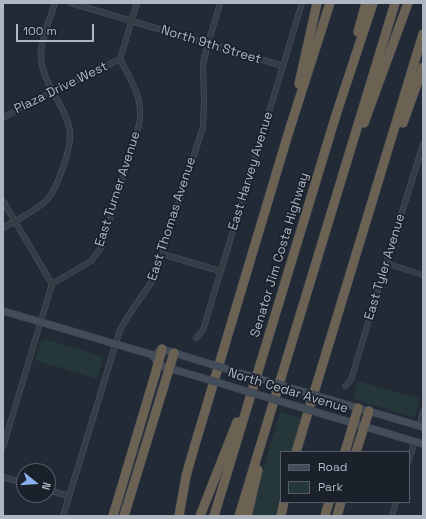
<!DOCTYPE html>
<style>
body{margin:0}
#map{position:relative;width:426px;height:519px;overflow:hidden;background:#222a36;font-family:"Space Grotesk",sans-serif}
canvas{display:block}
.frame{position:absolute;inset:0;border:4px solid #afb7c3;pointer-events:none}
.legend{position:absolute;left:280px;top:451px;width:130px;height:52px;box-sizing:border-box;background:#1b212b;border:1px solid #565d68;margin:0;padding:5px 7px;list-style:none;font-size:12px;color:#afb7c3}
.legend li{display:flex;align-items:center;gap:8px;height:20px}
.legend b{width:20px;border:1px solid #565d68}
.north{position:absolute;left:16px;top:463px;width:40px;height:40px;box-sizing:border-box;background:#1b212b;border:1px solid #565d68;border-radius:50%;rotate:107deg;font-size:11px;font-weight:700;line-height:16px;text-align:center;color:#afb7c3}
.north::after{content:'';display:block;margin:auto;width:14px;height:18px;background:#89b1ef;clip-path:polygon(50% 0,100% 100%,50% 72%,0 100%)}
.scale{position:absolute;left:16px;top:24px;width:78px;height:18px;box-sizing:border-box;border:2px solid #afb7c3;border-top:0;padding-left:5px;font-size:12px;line-height:14px;white-space:nowrap;color:#afb7c3;-webkit-text-stroke:3px #1b212b;paint-order:stroke}
</style>
<div id="map">
<canvas width="426" height="519"></canvas>
<div class="frame"></div>
<ul class="legend">
<li><b style="height:5px;background:#434c59"></b>Road</li>
<li><b style="height:11px;background:#253738"></b>Park</li>
</ul>
<div class="north">N</div>
<div class="scale">100 m</div>
</div>
<script>
const c = document.querySelector('canvas').getContext('2d');
c.lineJoin = 'round';
function paint(path, color) { c.fillStyle = color; c.fill(path, 'evenodd'); }
function trace(path, color, width, dash) { c.strokeStyle = color; c.lineWidth = width; c.lineCap = dash ? 'butt' : 'round'; c.setLineDash(dash || []); c.stroke(path); }
function label(font, color, halo, rows, align = 'center') {
  c.font = font + ' "Space Grotesk",sans-serif'; c.lineWidth = 3.5; c.setLineDash([]); c.textBaseline = 'middle'; c.strokeStyle = halo; c.fillStyle = color; for (const [text, x, y, turn = 0] of rows) {
    c.save(); c.translate(x, y); c.rotate((+turn || 0) * Math.PI / 180); c.textAlign = isNaN(turn) ? turn : align; if (halo) c.strokeText(text, 0, 0); c.fillText(text, 0, 0); c.restore();
  }
}
const green = new Path2D(`
 M45,339L101,356L103,360L97,379L35,360L41,341Z
 M358,381L420,399L415,415L412,417L353,399Z
 M280,412L302,419L292,452H281V490L276,516H251L256,494Z`);
const street = new Path2D(`
 M71,3L283,66
 M3,118L20,108L120,59
 M3,201L52,284
 M3,228C17,219 35,212 47,200C57,189 69,153 70,138C71,132 69,126 67,120C60,100 43,81 41,59C39,45 50,18 55,3
 M162,254L220,271
 M386,263L423,275
 M196,338L203,330L302,3
 M345,386L351,380L386,263L423,145
 M419,426L423,412
 M3,447L52,284L91,261L101,248L139,125C144,98 132,83 120,59L137,3
 M409,460L415,441
 M3,477L24,483
 M48,490L69,496
 M63,516L119,333C128,312 144,296 155,276L203,127L204,101L203,64L208,44L220,3
 M392,516L396,502`);
const secondary = new Path2D(`
 M3,311L153,355L158,365L196,376
 M158,352L162,349L200,361
 M331,400L423,427
 M326,415L423,444`);
const highway = new Path2D(`
 M358,32L366,3
 M299,84L317,3
 M364,123L408,3
 M403,123L423,67
 M296,452L423,34
 M345,452L358,408
 M356,452L369,411
 M113,516L155,375L162,349
 M124,516L174,353
 M179,516L186,476L194,448L289,131L330,3
 M200,516L237,422
 M214,516L336,115L373,3
 M239,516L395,3
 M247,516L258,470
 M281,516L284,502
 M325,516L329,502
 M337,516L341,502`);
const secondaryBridge = new Path2D(`
 M200,361L331,400
 M196,376L326,415`);
const streetNames = [
 ["North 9th Street",211,45,17],
 ["Plaza Drive West",61,88,-26],
 ["East Harvey Avenue",251,171,-73],
 ["East Turner Avenue",118,189,-72],
 ["East Thomas Avenue",172,219,-72],
 ["Senator Jim Costa Highway",280,255,-73],
 ["East Tyler Avenue",385,267,-73],
 ["North Cedar Avenue",288,391,17]
];
paint(green, '#253738');
trace(street, '#4f5761', 6);
trace(secondary, '#3e4550', 8);
trace(highway, '#3f4751', 10);
trace(street, '#353c46', 5);
trace(secondary, '#434c59', 7);
trace(highway, '#6c6253', 9);
trace(secondaryBridge, '#3e4550', 8, []);
trace(secondaryBridge, '#434c59', 7);
label('13px', '#afb7c3', '#1b212b', streetNames);
</script>
